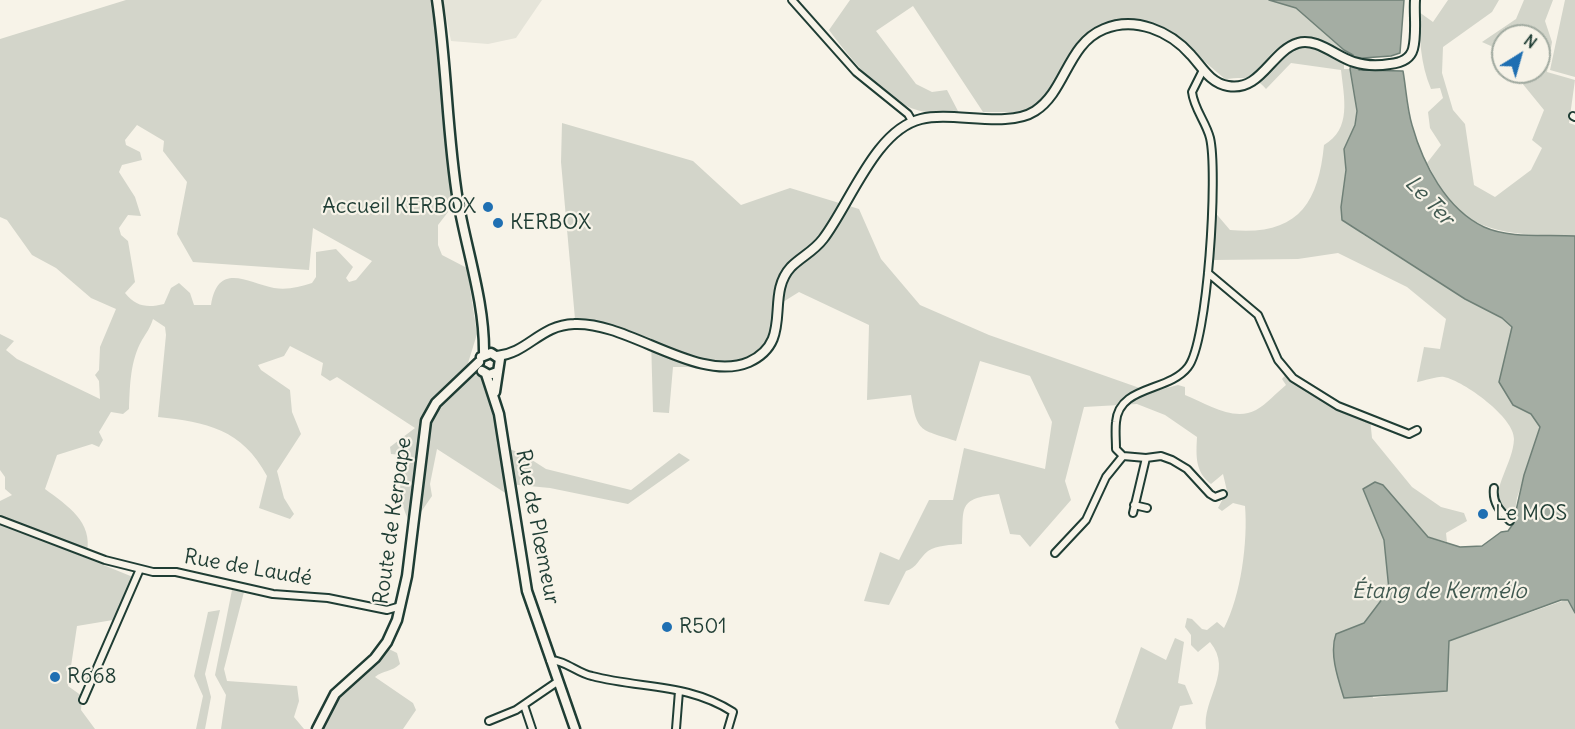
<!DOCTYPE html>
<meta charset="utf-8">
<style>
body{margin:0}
#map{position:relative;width:1575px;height:729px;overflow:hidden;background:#f7f3e8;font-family:Delius,sans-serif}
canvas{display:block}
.north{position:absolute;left:1491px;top:24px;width:60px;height:60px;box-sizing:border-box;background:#f7f3e8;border:2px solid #a1aaa0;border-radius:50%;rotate:37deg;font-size:16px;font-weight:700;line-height:24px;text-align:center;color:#1f3d34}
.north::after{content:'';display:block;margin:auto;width:21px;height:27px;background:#1f6fb2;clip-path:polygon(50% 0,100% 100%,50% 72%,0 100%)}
</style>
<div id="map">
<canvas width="1575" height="729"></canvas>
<div class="north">N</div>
</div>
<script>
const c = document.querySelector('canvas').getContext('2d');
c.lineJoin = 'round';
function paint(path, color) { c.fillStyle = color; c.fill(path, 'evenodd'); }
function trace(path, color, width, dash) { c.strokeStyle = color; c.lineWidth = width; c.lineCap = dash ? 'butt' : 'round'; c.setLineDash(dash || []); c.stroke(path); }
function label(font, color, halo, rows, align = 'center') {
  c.font = font + ' Delius,sans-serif'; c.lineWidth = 4.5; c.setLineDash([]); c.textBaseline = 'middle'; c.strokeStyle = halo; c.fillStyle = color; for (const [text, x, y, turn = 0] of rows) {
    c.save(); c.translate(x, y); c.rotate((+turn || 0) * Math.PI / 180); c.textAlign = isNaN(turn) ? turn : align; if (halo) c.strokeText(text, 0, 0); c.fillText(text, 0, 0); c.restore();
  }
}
const built = new Path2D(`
 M443,0H542L516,38L488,44L451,41Z`);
const green = new Path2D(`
 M126,0H430L448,102L458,199L438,225V245L442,255L467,268L477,334L465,373L469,378L479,374C497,390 498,424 503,447L521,453L546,469L631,490L679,453L690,460L628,504L550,488L508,484L510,496L437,449L430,484L432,496L412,525C398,506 399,478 402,455L391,454L390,447L415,428L337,377L330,381L321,375L323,363L290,346L284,356L258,365L261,370L290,390L292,412L301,434L277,471L284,498L294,514L290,519L259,508L267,476C242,429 206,422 158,417L166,335L165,327L153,319C150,328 147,332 142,340C130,361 130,386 129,409L123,414L111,412L99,432L103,440L99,447L92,444L57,455L45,489C68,506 93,522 87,553L0,520V501L12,495L5,489V477L0,470V334L14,341L6,350L17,359L100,399L99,381L95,375L99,370L100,347L116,309L91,298L56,268L32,255L7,220L0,217V39ZM137,125L164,141L163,151L187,182L177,234L193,262L309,270L313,228L372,261L356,280L349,282L346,278L353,267L336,249L316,252V277L312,283C299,287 288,290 274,288C248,283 218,261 211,305H194L190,293L179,283L171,288L164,304C148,308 136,307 125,293L135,282L128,241L121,235L119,228L128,215L141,216L135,197L119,172L122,165L142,160L140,152L126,145L125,140Z
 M850,0H1269L1296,8L1344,50V69H1350L1357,111L1355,125L1344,149L1346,170L1341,207L1362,234L1465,299L1502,318L1513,327L1499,382L1513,405L1531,414L1540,427L1517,498L1513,523L1510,517L1499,510C1492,486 1513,464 1514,439C1515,418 1464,381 1444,377C1437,376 1425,381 1417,382L1424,347L1440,349L1446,319L1407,287L1338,253L1298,259L1213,260V210L1230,230C1295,236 1318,207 1324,145C1352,129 1344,98 1341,70L1291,63L1266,89C1255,75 1241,78 1225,79L1166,29L1117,21L1088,36L1073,53L1042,100L1027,112H983L913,6L876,31L916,84L932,92L947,90L959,113C948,113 937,114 926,112C887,107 851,59 829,30Z
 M1448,0H1499L1492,12L1443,47L1442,73L1453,110L1465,124L1474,185L1495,197L1531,170L1542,148L1532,140L1544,110L1513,72H1539V36H1503V56L1500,50L1482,42L1516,19L1524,0H1553L1545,21L1552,42L1547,72L1575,80L1569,123L1575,125V236C1530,234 1480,239 1448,199C1440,189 1434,175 1427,163L1441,145L1430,128L1428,112L1443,98L1440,88L1431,89C1420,63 1420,39 1419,12L1433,22Z
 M1565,0H1575V77L1550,70Z
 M562,123L693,161L741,205L790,188L859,209L881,259L920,305L989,335L1151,392L1178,385L1185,387V395C1207,404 1234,422 1256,410C1267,404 1276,393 1286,385L1282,379L1287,373L1320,396L1370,418L1372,438L1412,487L1441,507L1464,513L1467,521L1446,533L1447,542L1428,537L1363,488L1384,540L1389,590L1364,623L1373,698L1395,695L1449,641L1568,599L1575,613V729H1206C1202,699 1234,671 1210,642L1198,652L1191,645V635L1185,627L1187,618L1192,619L1202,629L1207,630L1217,622L1224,628C1241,596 1248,541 1245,506L1233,503L1222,511L1218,508L1227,491L1223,474L1211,484C1195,472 1196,456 1197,437L1165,415L1137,404L1084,407L1065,481L1071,500L1030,547L1020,535L1010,534L999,494C957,499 964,506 962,544C951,545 937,545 928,551C919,558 917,568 906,571L889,605L864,601L880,552L899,560L929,500H953L964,448L1045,469L1052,422L1030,376L980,361L956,441C921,429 917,434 911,395L867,400L869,325L799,292L783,302C781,314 781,329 776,340C763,373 702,367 673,367L669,413L653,412L651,338L575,319L561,162Z
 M0,523L133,577L113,620L77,626L68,686L82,696L81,710L95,729H0Z
 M232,590L244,592L224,669L227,681L297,686L299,701L294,717L304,729H221L226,695L215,675Z
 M220,610L205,674L211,697L205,729H196L203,696L194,676L208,612Z
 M1175,638L1184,642L1178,683L1185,685L1193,704L1180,706L1172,729H1119L1115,722L1141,647L1166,660Z
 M387,648L397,653L400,664C392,672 383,670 375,677L413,703L416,710L403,729H322L344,690L368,671Z`);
const water = new Path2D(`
 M1269,0H1404L1400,53L1391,56L1363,58L1359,70L1403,71C1406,88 1407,108 1412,125C1423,164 1446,209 1484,227C1510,239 1547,234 1575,236V613L1568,600H1561L1449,641L1447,691L1344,698C1338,679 1329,653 1336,634L1364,623L1389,590L1384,540L1363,489L1375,482L1383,485L1428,537L1460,547L1482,546L1501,532L1508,531L1513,524L1524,475L1540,427L1531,414L1513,405L1499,382L1512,327L1502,318L1465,299L1342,220L1341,207L1346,170L1344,149L1355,125L1357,111L1350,69L1353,55L1344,50L1296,8Z`);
const minor = new Path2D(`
 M792,0L856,72L908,114L912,121
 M1573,116L1575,117
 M1208,273L1258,315L1278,360L1293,378L1338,406L1409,434L1417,430
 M1123,456L1146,458L1161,456L1172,460L1187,469L1210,494L1215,497L1223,494
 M1494,488C1492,503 1500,511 1510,521
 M1134,505L1147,508
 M1133,513L1146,458
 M0,520L105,560L153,572H176L273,594L328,598L387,610L401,606
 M1055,553L1086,520L1106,477L1123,456L1116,449C1116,440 1115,431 1116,422C1119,385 1169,392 1188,367C1208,342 1218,172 1210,138C1206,122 1194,109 1192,92L1203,70
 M550,660C565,660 577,673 592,676C642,689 688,683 733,712L728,729
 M83,700L140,569
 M524,705L532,729
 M489,721L516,710L557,682
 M676,729L679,691`);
const tertiary = new Path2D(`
 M497,356C528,353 540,325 574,324C628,321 698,384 749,362C795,341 764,296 791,267C801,257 814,251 823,239C850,204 875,130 921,119C953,111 1007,129 1035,111C1066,91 1067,44 1104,29C1135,16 1170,31 1191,55C1202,67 1210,83 1228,86C1261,92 1271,51 1298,43C1316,37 1337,57 1354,62C1366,66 1378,66 1390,64C1400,63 1410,60 1413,49C1417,34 1414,15 1415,0`);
const secondary = new Path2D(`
 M437,0C447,67 447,135 458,201C467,252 485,303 484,355
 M481,357L491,353L500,359L495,392
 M482,371L489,375L497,372
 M486,374L499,414L527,591L575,729
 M317,729L335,694L375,658L387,642L397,620L407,576L426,421L436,403L479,362`);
const markers = [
 [488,207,6,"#1f6fb2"],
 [498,223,6,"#1f6fb2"],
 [1483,514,6,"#1f6fb2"],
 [667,627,6,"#1f6fb2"],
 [55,677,6,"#1f6fb2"]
];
const poiNames = [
 ["Accueil KERBOX",476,207,"right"],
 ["KERBOX",510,223],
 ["Le MOS",1495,514],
 ["R501",679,627],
 ["R668",67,677]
];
const streetNames = [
 ["Route de Kerpape",393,521,-82],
 ["Rue de Plœmeur",537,527,79],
 ["Rue de Laudé",248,568,10]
];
const waterNames = [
 ["Le Ter",1429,201,46],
 ["Étang de Kermélo",1439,592]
];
paint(built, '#e5e4d9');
paint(green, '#d3d5ca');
paint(water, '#a4ada3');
trace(water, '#6f8077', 1.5);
trace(minor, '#1f3d34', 10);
trace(tertiary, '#1f3d34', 12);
trace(secondary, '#1f3d34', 13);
trace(minor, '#f7f3e8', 6);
trace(tertiary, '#f7f3e8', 8);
trace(secondary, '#f7f3e8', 8);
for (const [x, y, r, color] of markers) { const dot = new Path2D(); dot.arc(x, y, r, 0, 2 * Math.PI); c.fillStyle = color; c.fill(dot); trace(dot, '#f7f3e8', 2); }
label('21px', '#1f3d34', '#f7f3e8', poiNames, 'left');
label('21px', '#1f3d34', '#f7f3e8', streetNames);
label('italic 22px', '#405950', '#f7f3e8', waterNames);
</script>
